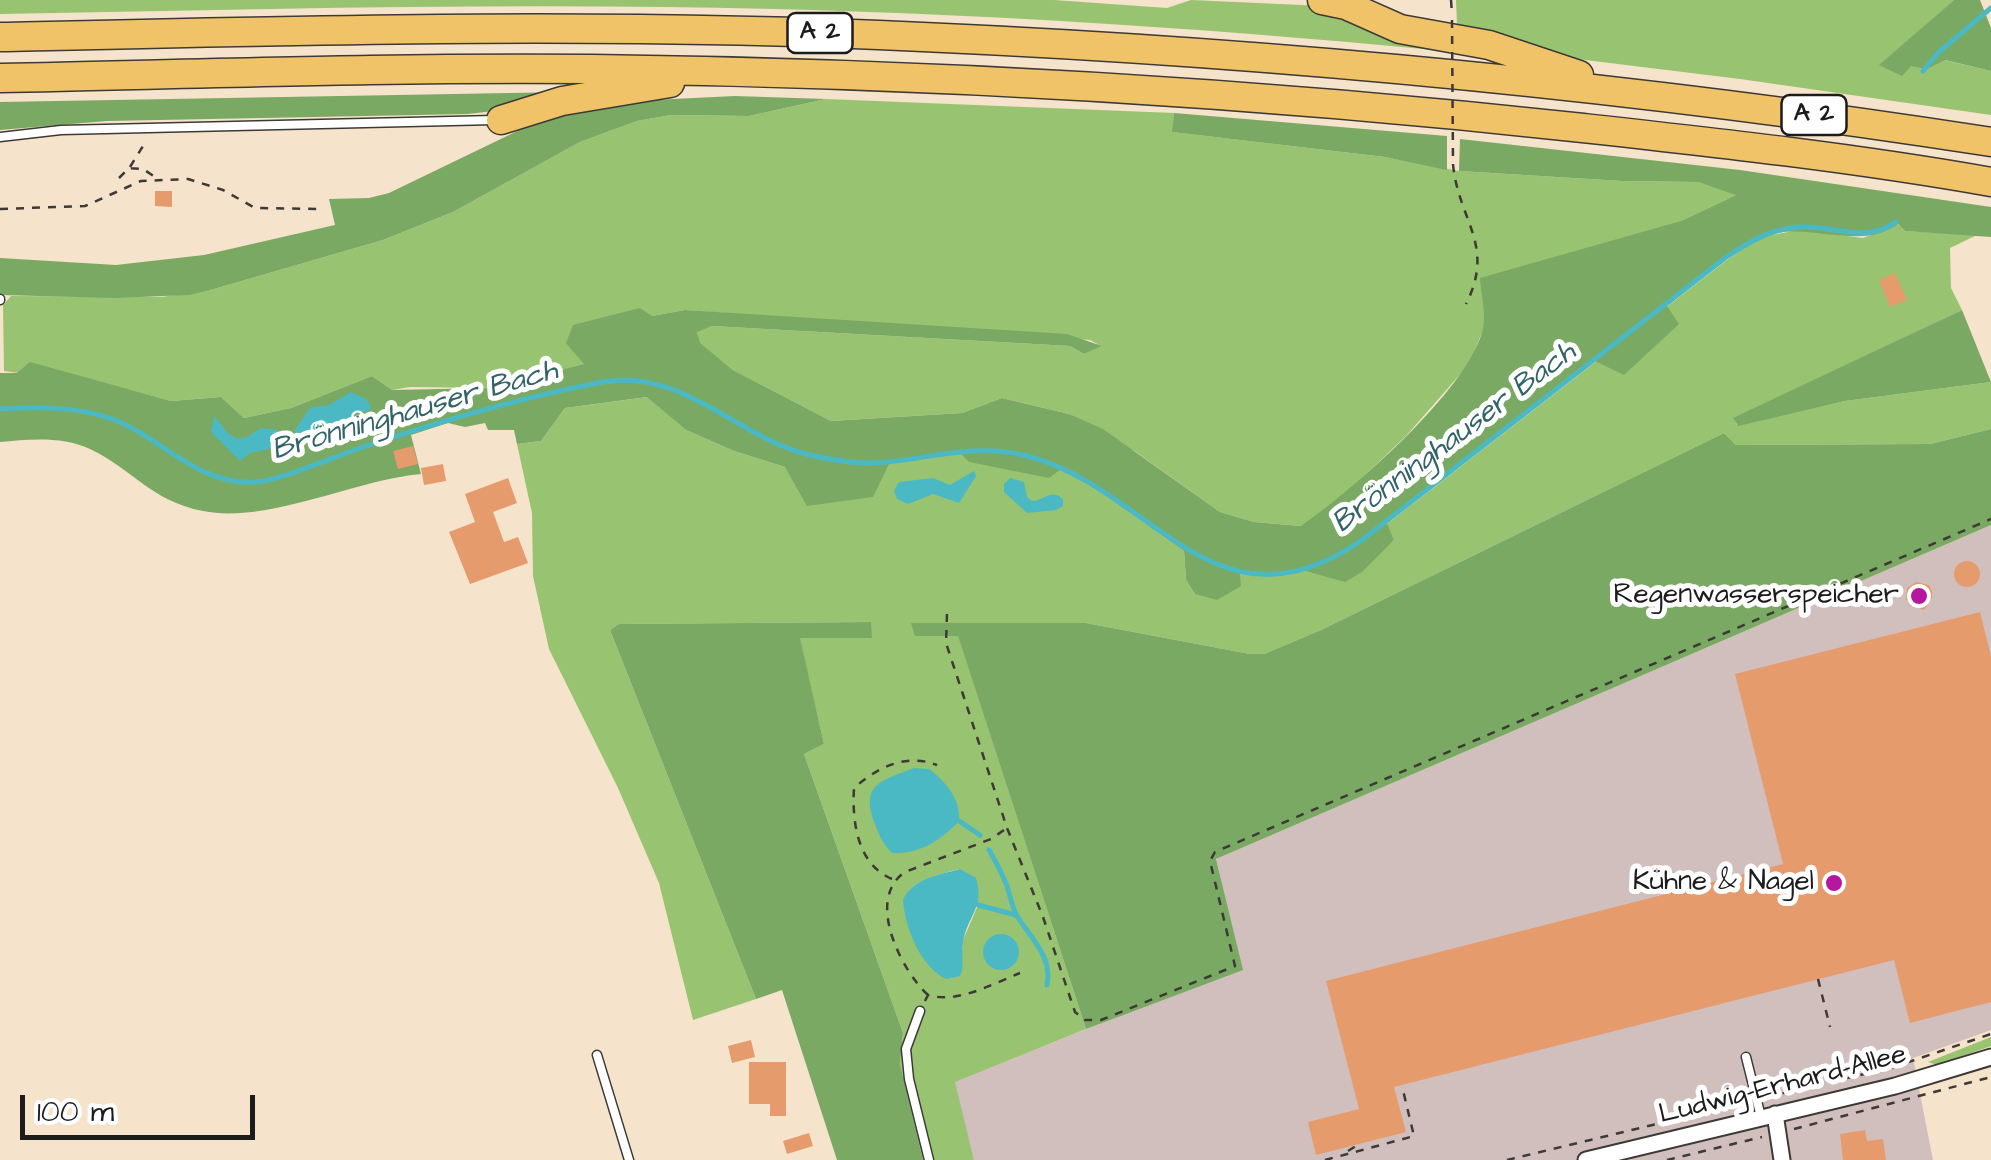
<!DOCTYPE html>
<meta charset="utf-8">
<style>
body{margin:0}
#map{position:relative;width:1991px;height:1160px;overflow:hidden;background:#f5e3cb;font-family:"Architects Daughter",sans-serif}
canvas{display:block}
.scale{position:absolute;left:20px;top:1095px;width:235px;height:45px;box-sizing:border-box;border:5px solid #1c1c1c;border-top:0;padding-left:12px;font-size:30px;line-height:35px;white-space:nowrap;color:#1c1c1c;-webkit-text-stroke:8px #fff;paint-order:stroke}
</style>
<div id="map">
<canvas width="1991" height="1160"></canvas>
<div class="scale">100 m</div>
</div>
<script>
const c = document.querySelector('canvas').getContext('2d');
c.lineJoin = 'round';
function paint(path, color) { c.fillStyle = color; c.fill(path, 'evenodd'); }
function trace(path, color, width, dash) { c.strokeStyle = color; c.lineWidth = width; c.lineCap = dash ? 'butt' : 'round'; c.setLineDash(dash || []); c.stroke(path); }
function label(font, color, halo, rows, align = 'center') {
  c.font = font + ' "Architects Daughter",sans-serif'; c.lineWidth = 10; c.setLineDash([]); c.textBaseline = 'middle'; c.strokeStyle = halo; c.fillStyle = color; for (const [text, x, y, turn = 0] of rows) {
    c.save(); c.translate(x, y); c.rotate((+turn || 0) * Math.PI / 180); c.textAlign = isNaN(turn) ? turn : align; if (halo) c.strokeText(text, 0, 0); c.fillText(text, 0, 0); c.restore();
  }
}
const industrial = new Path2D(`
 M1991,525V1030L1913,1058L1933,1160H974L954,1082L1159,1000L1242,970L1216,859Z`);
const green = new Path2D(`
 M0,0H1054L1167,8L1191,0L1324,6L1445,45V51C1186,26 927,10 667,7C444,4 222,10 0,14Z
 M1456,0H1954L1880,65L1911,66L1944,60L1991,71V115L1740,79L1569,58L1520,44L1494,32L1457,25Z
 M826,99L1174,113L1173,132L1385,157L1459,171L1622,181L1698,182L1738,194L1681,221L1484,327L1470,363L1406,436L1339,500L1302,526L1254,522L1220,512L1136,452L1069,414L1002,398L962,413L831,421L733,370L699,343L697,331L712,326L1070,346L1084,354L1101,346L1090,340L685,310L652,316L585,364L492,388L410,387L392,390L372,376L291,408L244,418L221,397L171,401L119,387L4,371L3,305L11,296L162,297L214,289L383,240L453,212L580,142L637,121L671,115L749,116Z
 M1898,224L1905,231L1977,235L1950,248L1951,288L1962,310L1734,419L1737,425L1845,401L1991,382V429L1930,444L1736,445L1724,433L1321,630L1264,654H1250L1086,623L916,636L958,635L1086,1029L955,1082L974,1160H923L900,1064L903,1033L804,754L824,744L799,637L871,638V622L619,624L610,630L756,999L693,1020L659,883L618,788L549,649L533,576L532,513L517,444L541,441L565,408L648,397L686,430L734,451L785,467L889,464L961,454L1061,469L1100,492L1184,551L1186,580L1195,594L1239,574L1268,576L1305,571L1345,581L1394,540L1387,524L1727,260L1761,237L1799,230L1863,238ZM959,869L978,905L963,940L962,952L915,942C894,888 907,883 959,869Z
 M1991,1037V1046L1937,1065L1928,1062Z`);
const forest = new Path2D(`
 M1954,0H1980L1991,28V71L1945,60L1927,69L1911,66L1902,76L1879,65Z
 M567,92L494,111L468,114L107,121L0,130V102Z
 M735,96L826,99L749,116L671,115L637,121L580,142L453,212L383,240L214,289L189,295L115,298L0,295V258L116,265L204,255L335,225L329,199L369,198L389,193L538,121L611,102Z
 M1174,113L1447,136V170L1385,157L1172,132Z
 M1460,139L1740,170L1991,207V237L1905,231L1898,224C1858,253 1807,219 1761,237C1733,248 1692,287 1667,306L1679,324L1624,375L1595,361L1387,523L1394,540L1362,572L1345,582L1305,571L1268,576L1240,574L1241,586L1217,600L1195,594L1186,580L1184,551L1100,492L1061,469L1049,478L969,462L961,454L889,464L873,497L807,506L785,467L734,451L686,430L647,397L565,408L541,441L517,444L514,430H488L485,423L465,427L448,423L411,435L421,474C354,480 268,524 203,511C151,501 134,470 90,449C63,436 29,439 0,442V373H17L30,362L171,401L221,397L244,418L291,408L372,376L392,390L491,388L584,364L566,343L573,325L640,308L652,316L685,310L1067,334L1102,346L1084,354L1070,346L712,326L697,332L700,343L733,370L831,421L962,413L1002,398L1069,414L1103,429L1220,512L1254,522L1301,526C1353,490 1466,391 1482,332C1487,316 1481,295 1480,278L1681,221L1736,195L1698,182L1622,181L1459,171Z
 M1962,310L1991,382L1845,401L1738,426L1733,418Z
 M1991,429V525L1216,859L1243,970L1086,1029L958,636H915L911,623H1086L1250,654H1264L1321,630L1724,433L1736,445L1930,444Z
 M871,622L872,638H800L824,744L804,754L903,1033L900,1064L923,1160H837L782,990L756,999L610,630L619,624Z`);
const water = new Path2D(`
 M351,392L366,399L371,407L369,411L357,413L341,427L323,424L306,440L297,438L295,430L310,408L329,405Z
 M214,416L228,433L237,439L247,437L261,428L277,430L280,435L269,449L250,453L240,461L211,432Z
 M974,471L976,476L959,503L933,494L908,504L897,499L894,491L899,482L933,478L950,485Z
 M1010,478L1024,482L1027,497L1032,501C1045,500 1051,488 1063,499V506L1056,510L1027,513L1004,492V484Z
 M914,768L929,769C945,781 961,799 959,821C940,841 920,854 892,853C883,844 879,835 875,824C860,785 880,781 914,768Z
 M960,869L976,878C985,908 967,916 963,943C961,955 965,965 960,976L946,979C920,966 905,928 903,900C913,878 938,875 960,869Z
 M983 952a18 18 0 1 1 36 0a18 18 0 1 1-36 0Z`);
const stream = new Path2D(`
 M1923,71L1939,52L1991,8
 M0,409C37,407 76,406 112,419C161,437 198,486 255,482C279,481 336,456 363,447C441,421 522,397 603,382C682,368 736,436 806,454C833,461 860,465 888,462C934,457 977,444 1023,455C1153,485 1211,643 1362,540L1725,258C1749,242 1768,230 1797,227C1833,224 1864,245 1896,222
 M959,821L980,835
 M989,850C996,862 1002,873 1007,886C1010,895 1012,907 1017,916C1030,937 1053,957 1047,985
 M978,905L1016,915`);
const building = new Path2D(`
 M155,191H172V207L155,206Z
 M1895,273L1907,300L1890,307L1879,280Z
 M413,446L418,464L398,469L393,451Z
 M443,464L446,481L424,485L421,468Z
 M508,478L517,503L493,512L504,542L518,537L528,563L470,584L449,532L475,522L465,494Z
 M1954 574a13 13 0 1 1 26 0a13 13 0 1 1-26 0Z
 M1916,582L1929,585L1932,591V598L1924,610L1911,605L1906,599L1907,588Z
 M1980,612L1991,656V1002L1910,1023L1894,960L1394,1087L1406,1132L1316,1155L1308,1122L1359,1109L1326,981L1783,864L1735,674Z
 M751,1040L755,1057L732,1063L728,1046Z
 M749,1062H786V1116H770V1104H749Z
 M1865,1130L1867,1141L1883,1139L1886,1160H1843L1840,1134Z
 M809,1133L813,1146L787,1154L783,1141Z`);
const path = new Path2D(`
 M1451,0L1452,14
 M1453,164C1458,220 1496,245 1466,304
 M130,167L143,146
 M119,178L129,168L143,169L155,177
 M0,209L85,206L141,181L188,179L223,190L255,208L321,209
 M947,614L946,643L1007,828L1043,917L1075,1012L1085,1020H1101L1235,966L1210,861L1215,852L1991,519
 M892,879C857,864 852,822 854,788C878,767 906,753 937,765
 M1818,979L1830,1027
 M928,995C901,970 865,899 905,872L991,839L1007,828
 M925,1001L928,995C958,1004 992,984 1020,973
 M1839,1063L1843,1077
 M1767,1097L1894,1067L1991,1034
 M1794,1129L1991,1077
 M1348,1151L1359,1144
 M1325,1160L1414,1136L1402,1086
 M1507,1160L1744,1103
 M1667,1160L1762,1137`);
const service = new Path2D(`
 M0,137L61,130L495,120
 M0,299V300
 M920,1011L906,1049L909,1079L929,1160
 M597,1055L629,1160
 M1746,1057L1761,1117`);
const minor = new Path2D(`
 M1775,1114L1782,1160
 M1586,1160L1895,1086L1991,1057`);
const motorway = new Path2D(`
 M1322,0L1346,5L1400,29L1489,45L1579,75
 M0,37C307,30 616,22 923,37C1281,53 1637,87 1991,142
 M0,78C197,74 395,67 592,69C923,73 1254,92 1583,128C1719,143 1856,158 1991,182
 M501,120L562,101L670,83`);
const pathBridge = new Path2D(`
 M1452,20L1453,164`);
const markers = [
 [1919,596,10,"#b5179e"],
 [1834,883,10,"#b5179e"]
];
const shields = [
 [820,33,65],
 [1814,115,65]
];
const shieldNames = [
 ["A 2",820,33],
 ["A 2",1814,115]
];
const poiNames = [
 ["Regenwasserspeicher",1899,596],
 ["Kühne & Nagel",1814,883]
];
const streetNames = [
 ["Ludwig-Erhard-Allee",1783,1086,-14]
];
const waterNames = [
 ["Brönninghauser Bach",415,412,-16],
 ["Brönninghauser Bach",1455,439,-37]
];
paint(industrial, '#d1bfbd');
paint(green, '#98c371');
paint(forest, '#7aa963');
paint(water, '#4bb9c4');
trace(stream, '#4bb9c4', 5);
paint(building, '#e69b6d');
trace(service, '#3d3a36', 11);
trace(minor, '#3d3a36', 19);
trace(motorway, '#3d3a36', 31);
trace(path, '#3d3a36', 2.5, [8, 8]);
trace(service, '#fff', 8);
trace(minor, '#fff', 15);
trace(motorway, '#f0c369', 28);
trace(pathBridge, '#3d3a36', 2.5, [8, 8]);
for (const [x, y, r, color] of markers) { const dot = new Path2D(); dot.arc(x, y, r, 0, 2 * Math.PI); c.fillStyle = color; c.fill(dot); trace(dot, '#fff', 4); }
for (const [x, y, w] of shields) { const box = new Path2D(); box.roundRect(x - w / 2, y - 20, w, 40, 8); c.fillStyle = '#fff'; c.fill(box); trace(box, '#1c1c1c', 2.5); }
label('bold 25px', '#1c1c1c', null, shieldNames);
label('28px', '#1c1c1c', '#fff', poiNames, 'right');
label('28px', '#1c1c1c', '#fff', streetNames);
label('italic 30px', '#316368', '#fff', waterNames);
</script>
